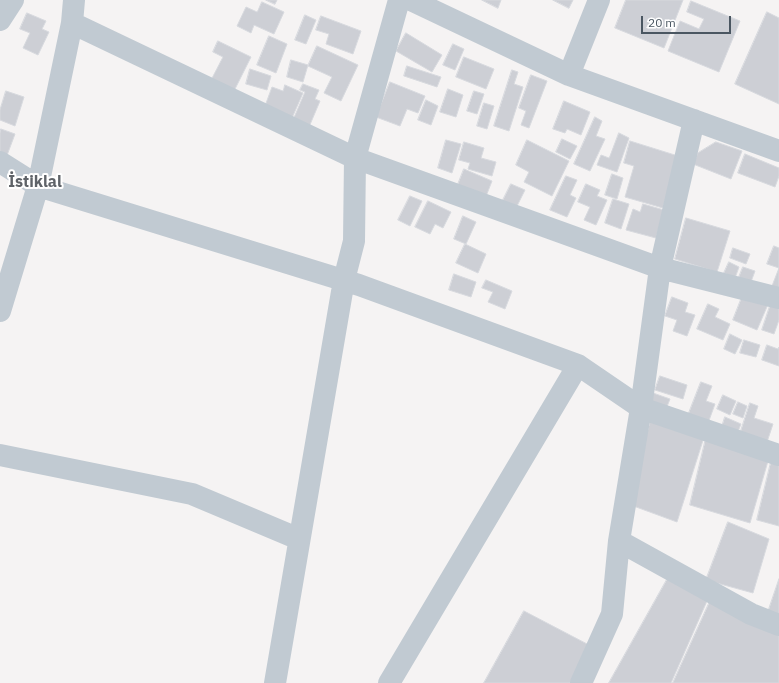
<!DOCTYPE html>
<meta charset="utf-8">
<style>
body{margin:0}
#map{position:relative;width:779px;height:683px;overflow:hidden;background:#f5f3f3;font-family:"IBM Plex Sans",sans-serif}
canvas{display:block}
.scale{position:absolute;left:641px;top:16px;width:90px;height:18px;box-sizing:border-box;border:2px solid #4a5661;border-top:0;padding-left:5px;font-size:12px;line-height:14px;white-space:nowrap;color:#4a5661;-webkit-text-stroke:3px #fff;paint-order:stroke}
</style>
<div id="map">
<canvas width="779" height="683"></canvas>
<div class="scale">20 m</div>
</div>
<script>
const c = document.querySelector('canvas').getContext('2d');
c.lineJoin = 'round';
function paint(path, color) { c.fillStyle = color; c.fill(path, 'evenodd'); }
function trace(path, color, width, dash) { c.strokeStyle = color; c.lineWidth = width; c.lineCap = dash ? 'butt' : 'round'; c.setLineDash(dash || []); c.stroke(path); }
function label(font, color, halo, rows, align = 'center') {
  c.font = font + ' "IBM Plex Sans",sans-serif'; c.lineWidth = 4; c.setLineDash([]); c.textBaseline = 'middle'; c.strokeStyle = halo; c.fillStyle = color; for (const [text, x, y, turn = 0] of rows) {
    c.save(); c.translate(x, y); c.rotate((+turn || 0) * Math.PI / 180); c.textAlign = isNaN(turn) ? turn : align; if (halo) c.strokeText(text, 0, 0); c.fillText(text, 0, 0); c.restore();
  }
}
const building = new Path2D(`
 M266,0H277L275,4Z
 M482,0H501L498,8Z
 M553,0H573L569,8Z
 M626,0H683L664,48L615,28Z
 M691,1L740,21L719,72L668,51L680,21L699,29L704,19L687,12Z
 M262,2L284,12L274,34L254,25L251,33L237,26L246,7L257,12Z
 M767,12L779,18V104L735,84Z
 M27,13L46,21L42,29L49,32L38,55L23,48L30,33L20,29Z
 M305,15L316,20L306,44L295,40Z
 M321,16L361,31L353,54L326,44L329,34L316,30Z
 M406,33L442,55L432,72L396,51Z
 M269,36L287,44L276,73L257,65Z
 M218,41L251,57L232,95L209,84L223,57L213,52Z
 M453,44L464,49L455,70L443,65Z
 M317,46L358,65L341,101L324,93L332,77L308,66Z
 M464,57L494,69L486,89L456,77Z
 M291,60L308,65L303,82L287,77Z
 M407,66L441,77L437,87L404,76Z
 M250,69L271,76L267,90L246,84Z
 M512,70L518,72L514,84L523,87L509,131L494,126Z
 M531,75L547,81L529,128L521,125L526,111L519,108Z
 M390,82L425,96L418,113L407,109L400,126L376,117Z
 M303,84L319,90L315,99L320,101L309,127L293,120L305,92L300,90Z
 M285,85L303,93L292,118L265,106L272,87L283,91Z
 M448,89L463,95L456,117L440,112Z
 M6,91L24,97L15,126L0,120V110Z
 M474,91L484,94L477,114L467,111Z
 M426,100L438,106L431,125L418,120Z
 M564,101L590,112L581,135L567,129L565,133L553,129Z
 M484,103L494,106L487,129L477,126Z
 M595,117L602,121L596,136L605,139L590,171L574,164Z
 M1,129L15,134L0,174V133Z
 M619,133L629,138L617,172L597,165L601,155L609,158Z
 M562,139L577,146L570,159L556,152Z
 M446,140L461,144L452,173L438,168Z
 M527,140L569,161L552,196L524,182L529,172L516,165Z
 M630,141L678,156L663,208L625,197L634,166L624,163Z
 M464,142L484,148L481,158L496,162L492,176L468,169L470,163L459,160Z
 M716,142L742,151L731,179L693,164L698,153Z
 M745,154L779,168V176L775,187L738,173Z
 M464,169L492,181L483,204L455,192Z
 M612,174L623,178L617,199L605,195Z
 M566,176L577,180L570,195L576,198L567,217L550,210Z
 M511,184L525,190L516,208L502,202Z
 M586,184L600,190L597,196L607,200L596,225L584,220L590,207L578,202Z
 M410,196L422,201L410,226L398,220Z
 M613,199L629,204L621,229L605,223Z
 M428,201L451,212L443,228L435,224L430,234L415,227Z
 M643,204L664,210L656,238L626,230L633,209L640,212Z
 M463,216L476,222L466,244L454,239Z
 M686,218L730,231L717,272L675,259Z
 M465,244L486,254L478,273L456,263Z
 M774,246L779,248V289L772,286L779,268L767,264Z
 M733,248L750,254L746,264L730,258Z
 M729,262L739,267L735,278L724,273Z
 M743,267L755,271L748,290L736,285Z
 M454,274L476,282L471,297L449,290Z
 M486,280L512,291L505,309L488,302L493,292L482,288Z
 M744,292L769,302L757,330L733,320Z
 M672,297L688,303L685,312L695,315L687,336L673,331L677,320L665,316Z
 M771,303L779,306V320L774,334L762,330Z
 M708,304L719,309L715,317L730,324L723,340L697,329Z
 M730,334L742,340L735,354L724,349Z
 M744,340L760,345L756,357L740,353Z
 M767,345L778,349L779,347V366L762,360Z
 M660,376L687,385L683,399L655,390Z
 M701,382L712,386L706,401L715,404L707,426L687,418Z
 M653,393L670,399L664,414L648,408Z
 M723,395L736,401L730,415L717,409Z
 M738,402L747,406L743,418L733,414Z
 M750,403L758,406L754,418L773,424L766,445L739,437Z
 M725,417L741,424L735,439L720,433Z
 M651,419L705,434L677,522L628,504Z
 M706,438L768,461L750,523L690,505Z
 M772,458L779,461V526L757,520Z
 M728,522L769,539L753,593L706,580Z
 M669,576L707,601L671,683H609Z
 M779,579V618L768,612Z
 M711,599L779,630V683H673Z
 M524,611L589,645L570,683H484Z`);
const street = new Path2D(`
 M411,0L569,75L779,151
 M0,20L13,0
 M72,23L355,158L660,268L779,298
 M569,75L599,0
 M0,162L38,186L359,285L578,365L641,408L779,455
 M0,311L38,186L72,23L74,0
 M0,455L192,494L299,539
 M619,541L751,614L779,625
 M275,683L344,280L354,241L355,158L399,0
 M389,683L578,365
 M581,683L612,614L619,541L641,408L660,268L694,120`);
const districtNames = [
 ["İstiklal",35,182]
];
paint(building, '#cdcfd5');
trace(building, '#d7d9de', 1);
trace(street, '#c1cad2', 22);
label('bold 16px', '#5f6368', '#fff', districtNames);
</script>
